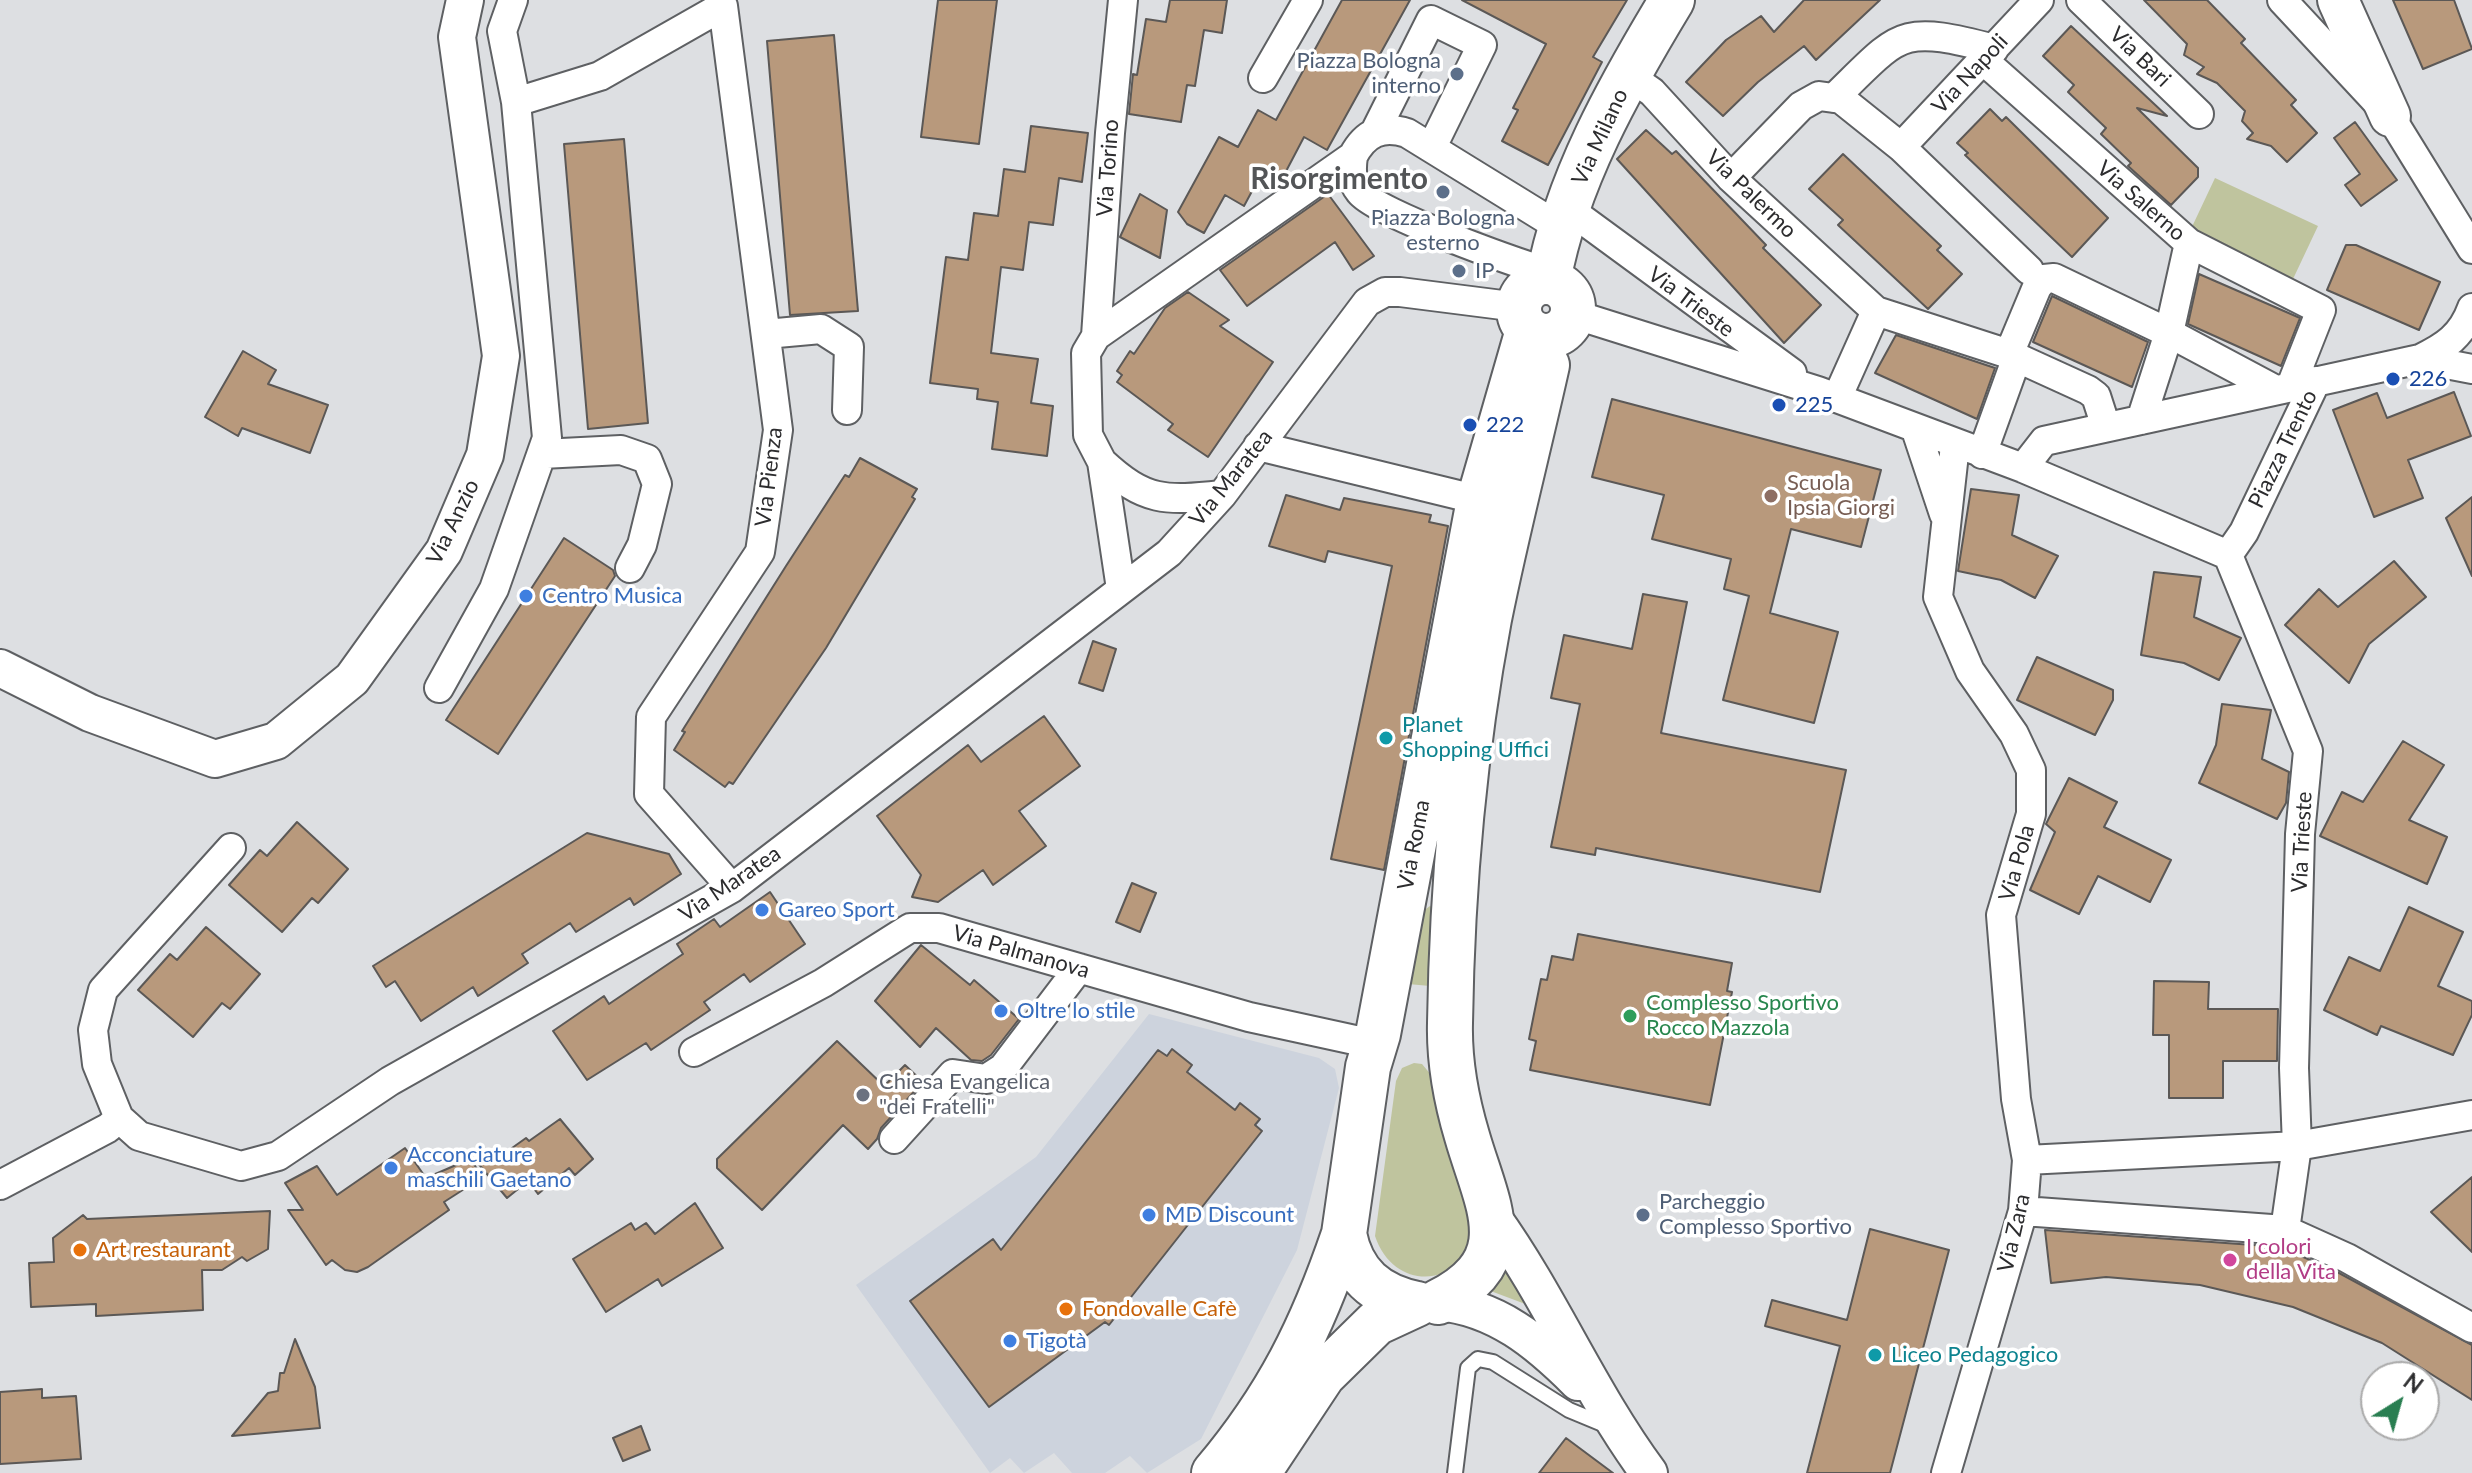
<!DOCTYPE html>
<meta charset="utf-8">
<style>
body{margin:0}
#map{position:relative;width:2472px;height:1473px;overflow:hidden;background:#dddfe2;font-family:Lato,sans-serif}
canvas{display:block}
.north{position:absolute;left:2360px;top:1361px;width:80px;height:80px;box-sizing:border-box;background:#fff;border:2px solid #ababab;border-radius:50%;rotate:37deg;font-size:22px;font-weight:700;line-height:32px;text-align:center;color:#2c2c2e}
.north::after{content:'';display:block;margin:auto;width:28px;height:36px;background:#297e51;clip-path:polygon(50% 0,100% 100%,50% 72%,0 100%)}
</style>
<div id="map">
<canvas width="2472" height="1473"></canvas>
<div class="north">N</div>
</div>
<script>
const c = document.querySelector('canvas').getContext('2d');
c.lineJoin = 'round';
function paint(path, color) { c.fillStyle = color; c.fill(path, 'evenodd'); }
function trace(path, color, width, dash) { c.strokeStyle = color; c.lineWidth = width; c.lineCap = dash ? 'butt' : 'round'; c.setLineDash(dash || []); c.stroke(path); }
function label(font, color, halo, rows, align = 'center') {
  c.font = font + ' Lato,sans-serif'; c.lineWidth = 7; c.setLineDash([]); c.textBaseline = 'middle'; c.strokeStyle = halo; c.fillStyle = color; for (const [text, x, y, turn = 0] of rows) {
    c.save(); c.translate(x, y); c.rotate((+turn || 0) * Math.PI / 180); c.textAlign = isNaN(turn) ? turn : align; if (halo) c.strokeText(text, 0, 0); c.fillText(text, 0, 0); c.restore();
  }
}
const built = new Path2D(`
 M1149,1014L1319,1058L1335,1069L1339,1088L1297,1250L1201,1439L1147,1473L1130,1456L1105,1473H1072L1054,1453L1024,1473L1010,1458L990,1473L856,1285L1036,1157Z`);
const green = new Path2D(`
 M2215,178L2318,226L2293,279L2190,231Z
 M1430,906L1435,909L1430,986L1408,984L1423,911Z
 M1414,1063L1422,1064L1432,1076C1442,1110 1451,1143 1461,1177C1465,1190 1472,1205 1473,1219C1477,1285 1396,1299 1375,1236L1396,1081L1402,1068Z
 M1510,1259L1528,1305L1488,1290Z`);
const building = new Path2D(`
 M938,0H997L979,144L921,137Z
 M1170,0H1227L1222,33L1204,30L1195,86L1187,85L1181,122L1129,114L1133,74L1137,75L1146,19L1166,22Z
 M1342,0H1410L1327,150L1304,137L1283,177L1265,167L1244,206L1225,195L1204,233L1187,224L1178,212L1219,137L1238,147L1258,110L1276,120Z
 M1462,0H1627L1593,57L1602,62L1548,165L1502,141L1518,110L1513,108L1546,44Z
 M1804,0H1880L1816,60L1804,46L1758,82L1723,116L1686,82L1726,40L1761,16L1774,32Z
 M2144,0H2207L2245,39L2241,43L2296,100L2291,105L2317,133L2287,162L2271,146L2247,139L2253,133L2242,121L2245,111L2217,83L2197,74L2204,67L2184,55L2187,44Z
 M2393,0H2454L2472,49L2423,69Z
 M2071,26L2167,116L2137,108L2198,168V177L2171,205L2128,166L2131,163L2101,134L2106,128L2068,92L2074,85L2043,56Z
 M834,35L858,311L790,315L767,41Z
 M1990,109L2002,121L2006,117L2108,218L2072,257L1965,155L1968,153L1957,143Z
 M2355,122L2397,180L2361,206L2345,185L2360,174L2334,138Z
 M1031,126L1088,133L1082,182L1059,178L1053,225L1029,222L1023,270L1001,267L991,353L1038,359L1031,403L1053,406L1047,456L992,449L998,402L977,399L978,389L930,383L946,257L968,260L974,213L998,216L1004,169L1025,172Z
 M1646,130L1672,154L1676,151L1766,245L1763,248L1821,305L1784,343L1617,159Z
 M624,139L648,423L588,429L564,144Z
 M1843,154L1941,246L1937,250L1962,274L1928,309L1838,225L1843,220L1809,189Z
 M1140,194L1167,210L1160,258L1120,237Z
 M1328,194L1374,256L1353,270L1335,242L1247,306L1220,270Z
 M2346,245H2356L2440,282L2419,330L2327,290Z
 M2199,274L2300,318L2281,366L2188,324Z
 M1188,292L1229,320L1220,326L1273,362L1208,457L1168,430L1173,424L1117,382L1122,375L1117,371L1130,351L1134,354L1165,308Z
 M2052,296L2148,342L2132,387L2033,342Z
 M1896,335L1995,368L1977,419L1875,373Z
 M243,351L276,370L268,384L328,405L310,453L242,428L238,436L205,417Z
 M2454,392L2471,436L2408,460L2423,498L2374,517L2333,410L2377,393L2387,418Z
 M1612,399L1881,470L1861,547L1791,529L1770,613L1838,632L1814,723L1723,700L1749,596L1724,589L1731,559L1652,539L1664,495L1592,477Z
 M860,458L917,489L912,497L915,499L826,648L733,784L729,782L725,787L674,750L685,732L682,731L786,566L845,475L849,477Z
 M1971,489L2019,495L2012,535L2058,556L2035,598L2001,580L1958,571Z
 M1286,495L1340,510L1344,498L1431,515L1429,522L1448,526L1384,870L1331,859L1392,566L1328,551L1325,562L1269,546Z
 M2472,497V576L2446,518Z
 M564,538L613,570L615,576L498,754L446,720Z
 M2394,561L2426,597L2369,644L2349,683L2285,625L2319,589L2338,607Z
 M2154,572L2201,577L2194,617L2241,638L2219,680L2184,663L2141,655Z
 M1643,594L1687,602L1661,733L1846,770L1820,892L1596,848L1595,855L1551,847L1580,704L1551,698L1564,635L1632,649Z
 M1093,641L1116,649L1103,691L1079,683Z
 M2037,657L2113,690V700L2095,735L2017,700Z
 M2222,704L2271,710L2262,759L2289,772L2286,803L2277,819L2199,783L2216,745Z
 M1044,716L1080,766L1019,811L1046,846L993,885L983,870L938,902L912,897L921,875L877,816L968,745L981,762Z
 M2403,741L2444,765L2409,820L2447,837L2427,884L2320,836L2342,792L2363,802Z
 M2069,778L2117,802L2104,827L2171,860L2150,902L2098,876L2079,914L2030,890L2055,832L2046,824Z
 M297,822L348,869L318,903L312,898L282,932L229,885L260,850L267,856Z
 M587,833L669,854L681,874L634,905L630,898L576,932L570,923L522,954L528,963L478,996L473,987L421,1021L395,981L386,987L373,966Z
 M1132,883L1156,893L1140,932L1116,922Z
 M770,892L805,944L750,982L744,974L704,1002L710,1010L651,1050L646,1043L587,1080L553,1031L604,996L609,1004L683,954L677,944L714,919L720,927Z
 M2409,907L2463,932L2438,986L2472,1001V1015L2453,1055L2381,1026L2377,1035L2324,1010L2349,957L2380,971Z
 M206,927L260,974L230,1009L222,1003L193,1037L138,990L170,954L177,960Z
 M1578,934L1732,963L1727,991L1732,992L1710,1105L1530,1070L1536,1041L1529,1039L1541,979L1547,980L1552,956L1573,960Z
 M921,945L970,985L974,980L1019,1019L991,1055L982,1061L971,1060L936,1028L920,1047L875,1001Z
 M2154,981L2209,982L2208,1009H2278L2277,1061H2223V1098H2169V1035H2153Z
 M837,1041L884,1086L905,1065L923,1082L881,1128L877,1139L868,1149L843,1125L762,1210L717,1168V1159Z
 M1172,1049L1192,1065L1187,1072L1235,1110L1240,1103L1260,1119L1255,1125L1262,1131L1109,1325L1105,1322L989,1407L910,1301L993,1239L1001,1250L1158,1050L1167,1056Z
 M560,1119L593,1159L575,1175L569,1168L538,1194L528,1181L507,1198L477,1162L502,1150L505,1153L526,1138L529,1141Z
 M405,1148L426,1178L470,1159L483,1177L444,1202L449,1210L368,1267L357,1272L345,1270L332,1260L326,1265L288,1210H303L285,1183L317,1166L337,1195Z
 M2472,1177V1252L2431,1212Z
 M695,1203L723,1248L662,1286L658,1279L606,1312L573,1259L631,1223L635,1230L646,1223L655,1234Z
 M270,1211L268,1249L247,1261L242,1257L222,1270H202L203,1310L96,1316V1304L31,1307L29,1263L54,1262L53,1238L83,1215L87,1219Z
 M1870,1229L1949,1250L1890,1473H1807L1840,1346L1765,1326L1772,1300L1847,1320Z
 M2045,1230L2281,1247L2339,1273L2472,1345V1400L2382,1343L2293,1307L2200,1285L2106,1277L2051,1283Z
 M295,1339L315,1387L320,1428L232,1436L268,1393L278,1391L280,1373H284Z
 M42,1389V1398L76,1396L81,1459L0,1464V1392Z
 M641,1426L650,1450L623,1461L613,1438Z
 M1566,1438L1613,1473H1539Z`);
const service = new Path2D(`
 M1455,1473L1468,1368L1478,1359L1493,1362L1569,1410L1610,1427`);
const minor = new Path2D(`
 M513,0L502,31L516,102L600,76L723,6L778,430L760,552L651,717L649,794L732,888
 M2081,0L2199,114
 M2282,0L2390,116L2472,249
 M1983,60L2189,243L2321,310L2291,386
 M1629,76L1652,92L1731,178L1876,311L2009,354
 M1263,78L1308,0
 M1834,98C1901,33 1898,24 1994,49
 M1375,132L1431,20L1482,45L1432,147
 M1901,147L2029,270
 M1731,178L1801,106L1819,96L1841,99L1901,147L2039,0
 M1567,208L1792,373
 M1550,273C1517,263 1377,214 1360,192C1351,181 1351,170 1353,156C1365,133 1382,125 1407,133L1561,228
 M1573,314L1818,391L2023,468L2228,555
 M766,334L821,329L849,347L847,410
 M1096,336L1353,156
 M2420,359L2472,369
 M1837,398L1876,311
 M2141,420L2169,333L2276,390
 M2106,427L2096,396L2088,390L2009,354L2037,287L2044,279L2054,278L2169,333L2189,243
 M1916,430L1944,514
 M1258,446L1479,500
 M542,454L621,450L647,459L657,484L642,545L630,568
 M1982,454L2017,357
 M1102,462C1145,502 1165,501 1222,495
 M2023,468L2044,441L2420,359C2445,347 2462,336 2472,308
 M2228,555L2308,751L2300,834L2294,1068L2297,1146L2285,1230
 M2228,555L2244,532L2316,381
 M1121,589L1102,462L1088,435L1086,353L1096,336L1110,133L1123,0
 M439,688L494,589L547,438L516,102
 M231,848L103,990L93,1030L97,1064L119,1118L139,1136L241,1166L278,1156L390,1081L732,888L1169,553L1222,495L1367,302L1385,292H1400L1518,307
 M694,1052L823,983L910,928H939L1249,1017L1373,1044
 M894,1139L953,1074L986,1079L1003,1068L1079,968
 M2027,1160L2297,1146L2472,1115
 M0,1185L108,1128L119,1118
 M2023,1211L2285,1230L2347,1258L2472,1328
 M1946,1473L2023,1211L2027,1160L2016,1099L2001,915L2031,814V770L2014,734L1970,671L1938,597L1955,445`);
const tertiary = new Path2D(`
 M0,668L90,713L215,759L276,741L352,679L444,551L485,455L501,356L457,37L465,0
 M1493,1218C1551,1299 1589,1392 1649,1473
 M1438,1302C1496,1307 1538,1342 1578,1382`);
const secondary = new Path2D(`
 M2338,0L2390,116`);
const primary = new Path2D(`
 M1548,281C1566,181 1620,86 1672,0
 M1519 309a27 27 0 1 1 54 0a27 27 0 1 1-54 0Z
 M1438,1302C1523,1259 1487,1206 1467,1136C1456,1099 1449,1062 1450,1023C1452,888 1464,752 1489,619C1506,534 1528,450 1547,365
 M1417,1304C1377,1296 1352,1275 1344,1234L1368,1067L1378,1034L1479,500L1528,330
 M1214,1473C1278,1397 1312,1328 1344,1234
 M1258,1473L1323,1375L1376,1323L1417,1304`);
const markers = [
 [1457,74,8,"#5c6f8a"],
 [1443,192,8,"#5c6f8a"],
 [1459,271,8,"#5c6f8a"],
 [2393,379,8,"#1a4fb4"],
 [1779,405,8,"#1a4fb4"],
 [1470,425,8,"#1a4fb4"],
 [1771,496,8,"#8d6e63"],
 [526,596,8,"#3f7fe0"],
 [1386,738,8,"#0f9aa8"],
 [762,910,8,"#3f7fe0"],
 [1001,1011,8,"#3f7fe0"],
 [1630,1016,8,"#2e9e5b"],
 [863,1095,8,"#6b7280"],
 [391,1168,8,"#3f7fe0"],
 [1149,1215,8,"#3f7fe0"],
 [1643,1215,8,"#5c6f8a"],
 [80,1250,8,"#e8710a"],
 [2230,1260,8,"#d1479c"],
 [1066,1309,8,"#e8710a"],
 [1010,1341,8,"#3f7fe0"],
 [1875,1355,8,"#0f9aa8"]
];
const streetNames = [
 ["Via Bari",2140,57,44],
 ["Via Napoli",1970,74,-47],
 ["Via Milano",1600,137,-65],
 ["Via Torino",1108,168,-86],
 ["Via Palermo",1751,194,44],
 ["Via Salerno",2141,201,41],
 ["Via Trieste",1691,302,37],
 ["Piazza Trento",2283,449,-64],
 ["Via Pienza",769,477,-83],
 ["Via Maratea",1231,478,-51],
 ["Via Anzio",453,522,-64],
 ["Via Trieste",2302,842,-87],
 ["Via Roma",1414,845,-79],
 ["Via Pola",2017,863,-74],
 ["Via Maratea",730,884,-34],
 ["Via Palmanova",1021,952,16],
 ["Via Zara",2014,1233,-77]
];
const serviceNames = [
 ["Piazza Bologna",1441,61,"right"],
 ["interno",1441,86,"right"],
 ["Piazza Bologna",1443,218,"center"],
 ["esterno",1443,243,"center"],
 ["IP",1475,271],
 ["Parcheggio",1659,1202],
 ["Complesso Sportivo",1659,1227]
];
const transitNames = [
 ["226",2409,379],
 ["225",1795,405],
 ["222",1486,425]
];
const educationNames = [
 ["Scuola",1787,483],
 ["Ipsia Giorgi",1787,508]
];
const shopNames = [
 ["Centro Musica",542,596],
 ["Gareo Sport",778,910],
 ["Oltre lo stile",1017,1011],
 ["Acconciature",407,1155],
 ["maschili Gaetano",407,1180],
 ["MD Discount",1165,1215],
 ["Tigotà",1026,1341]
];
const cultureNames = [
 ["Planet",1402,725],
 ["Shopping Uffici",1402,750],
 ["Liceo Pedagogico",1891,1355]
];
const leisureNames = [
 ["Complesso Sportivo",1646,1003],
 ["Rocco Mazzola",1646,1028]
];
const worshipNames = [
 ["Chiesa Evangelica",879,1082],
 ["\"dei Fratelli\"",879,1107]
];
const hotelNames = [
 ["I colori",2246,1247],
 ["della Vita",2246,1272]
];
const foodNames = [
 ["Art restaurant",96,1250],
 ["Fondovalle Cafè",1082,1309]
];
const districtNames = [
 ["Risorgimento",1339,179]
];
paint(built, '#cdd3dd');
paint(green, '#bfc49e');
paint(building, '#b8997c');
trace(building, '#5b5856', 2);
trace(service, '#5e6063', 18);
trace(minor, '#5e6063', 32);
trace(tertiary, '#5e6063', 40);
trace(secondary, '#5e6063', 44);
trace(primary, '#5e6063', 48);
trace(service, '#fff', 14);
trace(minor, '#fff', 28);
trace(tertiary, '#fff', 36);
trace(secondary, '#fff', 40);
trace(primary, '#fff', 44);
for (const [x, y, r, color] of markers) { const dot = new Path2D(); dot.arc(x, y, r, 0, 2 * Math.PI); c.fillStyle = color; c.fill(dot); trace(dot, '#fff', 3); }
label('22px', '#2c2c2e', '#fff', streetNames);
label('22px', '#4e5e75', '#fff', serviceNames, 'left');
label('22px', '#164399', '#fff', transitNames, 'left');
label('22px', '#785e54', '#fff', educationNames, 'left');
label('22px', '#366cbe', '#fff', shopNames, 'left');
label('22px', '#0d838f', '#fff', cultureNames, 'left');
label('22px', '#27864d', '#fff', leisureNames, 'left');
label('22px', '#5b616d', '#fff', worshipNames, 'left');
label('22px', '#b23c85', '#fff', hotelNames, 'left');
label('22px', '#c56008', '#fff', foodNames, 'left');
label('bold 30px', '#535557', '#fff', districtNames);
</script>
